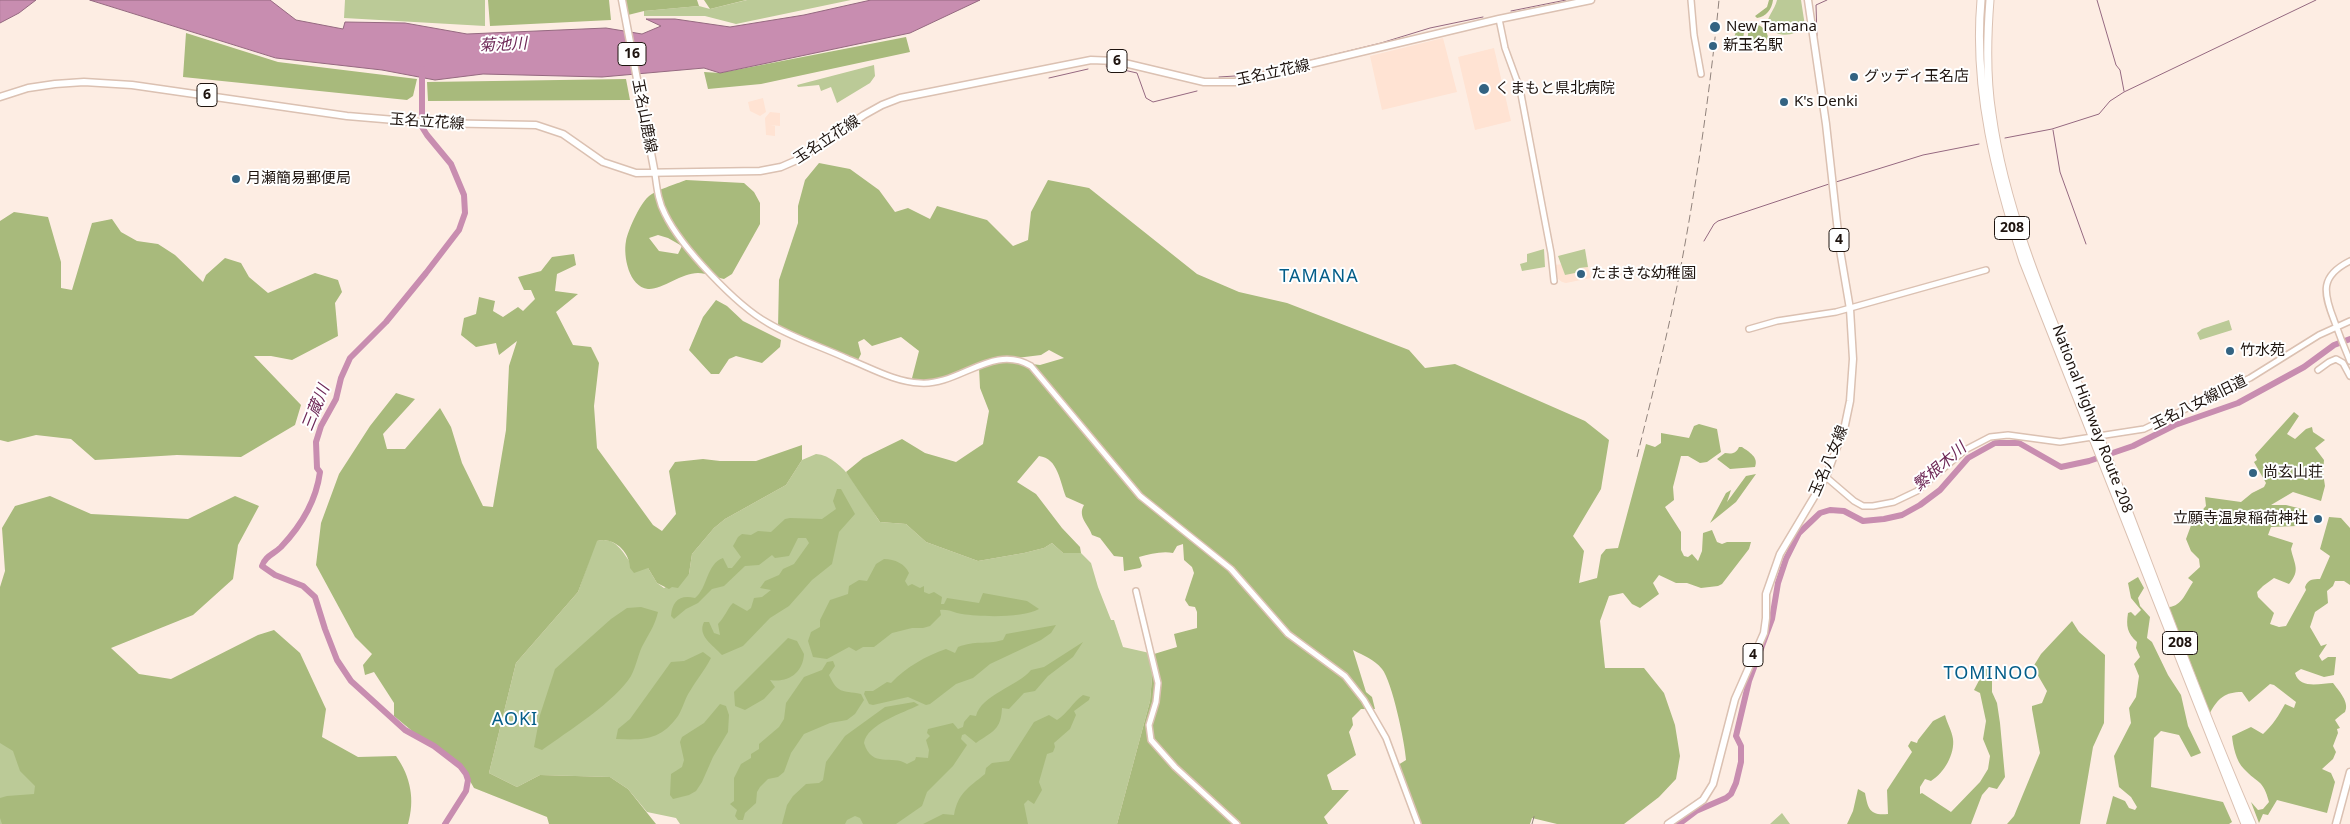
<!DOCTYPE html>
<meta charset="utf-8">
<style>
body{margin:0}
canvas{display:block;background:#fdede3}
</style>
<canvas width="2350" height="824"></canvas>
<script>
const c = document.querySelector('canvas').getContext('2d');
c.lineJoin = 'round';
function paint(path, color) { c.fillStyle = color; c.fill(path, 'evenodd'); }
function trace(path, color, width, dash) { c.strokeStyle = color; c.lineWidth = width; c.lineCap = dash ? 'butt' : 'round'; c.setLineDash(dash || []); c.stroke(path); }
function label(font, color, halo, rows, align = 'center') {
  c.font = font + ' "Noto Sans","Noto Sans JP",sans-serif'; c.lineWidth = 4; c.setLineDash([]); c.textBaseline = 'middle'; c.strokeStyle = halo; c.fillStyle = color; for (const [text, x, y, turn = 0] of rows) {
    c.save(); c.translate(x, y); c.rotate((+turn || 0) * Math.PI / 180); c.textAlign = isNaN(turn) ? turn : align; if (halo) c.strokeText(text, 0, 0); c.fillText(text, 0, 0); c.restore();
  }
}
const built = new Path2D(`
 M1443,38L1457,92L1382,110L1370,56Z
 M1494,48L1511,121L1475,130L1458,57Z
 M763,98L766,112L760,116L750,111L748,102Z
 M770,112L780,113V126L770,125L775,126V136L766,135L765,118Z
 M1562,264L1565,275L1579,268L1588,267L1591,278L1566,283L1562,282L1558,279L1555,265Z`);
const green = new Path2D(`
 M345,0H485V26L344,18Z
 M747,0H851L736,24L705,16H644V11L699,6L710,9Z
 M1777,0H1801L1805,26C1793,37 1779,38 1767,27C1766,17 1775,10 1777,0Z
 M874,65L875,76L870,83L837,103L831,87L821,91L819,85L798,87L797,85Z
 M1544,249L1545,267L1522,271L1520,264L1527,262V254Z
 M1585,249L1588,267L1579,268L1580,272L1565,275L1558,256Z
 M2229,320L2232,330L2200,340L2197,333L2202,329Z
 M816,454C844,456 865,500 880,522L906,524L926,542L978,561L1024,553L1044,548L1052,543L1063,553H1081L1091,563L1098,587L1111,620H1114L1123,647L1154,654L1150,701L1117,824H680L676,818L647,812L628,789L610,777L540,775L517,787L489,773L516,663L578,592L596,541C614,536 621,549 630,562L648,568L657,583L664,588L689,574L692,554L714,528L725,519L786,485L802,460Z
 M0,732L49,797L27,824H0Z
 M1782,813L1790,824H1770Z`);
const forest = new Path2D(`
 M488,0H609L611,20L490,26Z
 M625,0H697L699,6L644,11L628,15Z
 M704,0H746L710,9Z
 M1769,0H1773C1772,9 1766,17 1757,18L1755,16L1767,7Z
 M1749,23C1757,23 1766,27 1768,37L1765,42L1747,46Z
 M1745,24L1742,48L1736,45C1732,36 1736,29 1745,24Z
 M186,33L278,62L417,79L413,96L407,100L183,77Z
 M906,37L910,52L761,84L708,89L704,72L720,73Z
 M626,79L630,100L428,101L427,82Z
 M819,163L850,169L879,190L895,212L908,208L930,219L937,206L987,220L1013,246L1028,240L1031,212L1048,180L1089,188L1197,274L1239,292L1287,303L1409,350L1425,368L1455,364L1585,421L1609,440L1601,489L1573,536L1584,551L1579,583L1597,578L1601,555L1606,549L1618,548L1646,444L1655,447L1661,443V433L1689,438L1694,426L1699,424L1717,429L1721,452L1707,462L1700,463L1688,456H1681L1673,487L1674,500L1665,507L1681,532V550L1684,556L1688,557L1692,554L1698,561L1702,551L1703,533L1712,530L1717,542L1722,544L1727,542H1751L1749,549L1722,584L1718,586L1701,588L1687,583H1676L1659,575L1653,583L1659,594L1640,608L1632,604L1623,593L1609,596L1600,621L1605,668H1644L1664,693L1675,725L1680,756L1676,779L1659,797L1624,824H1557L1532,818L1530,824H1419L1398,765L1406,760C1405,743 1392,681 1382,669C1374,659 1364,656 1353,650L1366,692L1372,697L1375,709H1361L1352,718L1353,725L1349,732L1356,755L1327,775L1332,790H1349L1324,817L1328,824H1117L1150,701L1154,654L1177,647L1174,634L1197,628V612L1195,607L1189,606L1185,600L1194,573L1192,567L1184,560L1183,544L1177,546L1173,553C1162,551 1150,554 1139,557L1142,566L1140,568L1124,571L1123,557L1114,556L1100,538L1092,535C1089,525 1077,517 1084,505L1066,497C1060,482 1058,458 1039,456L1017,482L1036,494L1062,528L1080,547L1081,553H1063L1052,543L1044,548L1024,553L978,561L926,542L906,524L880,522L846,472L863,458L902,439L925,453L956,462L983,444L989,411L980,388L979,367L951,379L911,382L919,351L901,337L872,346L864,339L858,342L861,354L857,362L778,328L779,280L798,223V206L805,180ZM1049,350L1064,358L1040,365L1000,360L1041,355Z
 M686,180L744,183L754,192L760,203V224L732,274L724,279C716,277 706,273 698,273C681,273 662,290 648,289C629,287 623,256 626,241C628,230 640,204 648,197C655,190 677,184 686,180ZM658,235L668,238L682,246L678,254L659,251L649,238Z
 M14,212L48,217L61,262V288L72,290L92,223L112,219L121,232L137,241L158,244L175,255L203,282L206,275L225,258L241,263L249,277L268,293L315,273L338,280L342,292L335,303L338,336L292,360L271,356H254L301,405L295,425L241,457L177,455L95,460L71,439L36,435L8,442L0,440V221Z
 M574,254L576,265L557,274L555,291L578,294L556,312L573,345L591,347L599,363L594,406L597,448L653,525L662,531L676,514L669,471L675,462L703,459L720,461H756L802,445V460L786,485L725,519L714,528L692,554L689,574L678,588L672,587L669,589L657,583L648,568L634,573L630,568C630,552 613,536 597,541L578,592L516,663L489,773L517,787L540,775L610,777L628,789L656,824H549L547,817L474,788L466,774L448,754L417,735L394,716V703L374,672L365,675L363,665L372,654L355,637L316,565L321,523L339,474L370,426L396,393L415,399L383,434L387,449H405L440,408L451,427L462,463L483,506L493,507L506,430L509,366L517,341L499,355L496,343L476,347L461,335L464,318L476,314L479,297L495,301L493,311L503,317L518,307L523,311L535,299L531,290H524L518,277L541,271L552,257Z
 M716,300L727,306L743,321L781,340L780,347L762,363L736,356L729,359L719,374H711L689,350L703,317Z
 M2294,412L2299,416L2287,434L2295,439L2306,429L2312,427L2313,432L2325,440L2315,448L2324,460L2323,473L2325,486L2321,501L2293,492L2271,505H2286L2302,509L2297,526L2271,527L2268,535L2293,543L2291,549C2294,564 2301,570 2289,584L2274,578L2263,586L2257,592L2258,597L2274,613L2270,624L2279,627L2286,626L2306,590L2305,587C2308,579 2313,579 2320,579L2330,556L2320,549L2329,517L2341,518L2350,528V585L2344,581H2335L2333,586L2327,591L2328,603L2315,612L2310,627L2321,646L2327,644L2319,656L2322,661L2328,657H2336L2334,675L2324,677L2301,669L2295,673C2300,690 2321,683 2333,683C2338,690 2350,702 2345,712C2341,715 2338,717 2335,720L2340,728L2337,729L2338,733L2333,746L2336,752L2333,759L2322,769L2331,773L2335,782L2327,813L2277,800L2268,815L2263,814L2259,823L2251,802L2258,810L2263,809L2269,802C2263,779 2258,784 2244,769C2236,761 2233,746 2232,736L2251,727L2263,734C2273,725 2279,715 2285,704L2294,708L2296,702L2274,685L2270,684L2249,702L2242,692C2225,692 2218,698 2210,713L2169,607C2182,606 2186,592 2193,582L2188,578L2200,567L2199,559L2191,551L2186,539L2193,520L2206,506L2205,497L2241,502L2252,493L2264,487L2266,483L2254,462L2257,460L2255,455Z
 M1739,447H1742C1749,452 1759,457 1755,467L1730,469L1717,459L1725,453C1731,454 1736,454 1739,447Z
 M1756,474L1736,502L1710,523L1726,493L1731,490L1727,502L1746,476Z
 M837,489H841L855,514L839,532L832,564L812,580L789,606L770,618L743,646L722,655C713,645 697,636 704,622H709L714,633L720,635L718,624C725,617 727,609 733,603L747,611L751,608L754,598L762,597L771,590L760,588L765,581L779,575L783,569L794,564L809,543L806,538H798L789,556L775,558L772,555L759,565L745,566L724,586L712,589L698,603L686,609L674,619L671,616C672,601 680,594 695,598C708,588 706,564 723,558L728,568H732L741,557L733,546L738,537L742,534L751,535L758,531L771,532L785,519L790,518L822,519L836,509L833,501Z
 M50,496L91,514L188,519L235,496L259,506L238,545L233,579L193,615L111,648L139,674L171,679L258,635L274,630L300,653L326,709L322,737L358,757L396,756C411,777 415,800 408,824H2L0,818V798L7,796L34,794L35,786L20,771L13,751L0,743V587L5,571L2,528L15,506Z
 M884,559C895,559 905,564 909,573L905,581L908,586L912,584L920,588L924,586V592L929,594L934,592L942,597L941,604H944L947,598L979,603L983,593L1027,601L1039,609C1024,618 981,617 962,614C954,613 949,609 940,610L941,615L930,626L923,628H912L892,633L874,647H863L856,651L849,647L827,659L813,657L808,641L811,632L820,627V620L830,600L848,594L849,586L859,580L867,581L876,564Z
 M2138,577L2144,588L2138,598L2140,606L2150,617L2147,638L2152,642L2168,675L2181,695L2188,726L2201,753L2191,757L2179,735L2161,731L2154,738L2151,787L2223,802L2232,822L2229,824H2106L2113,796L2125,801L2129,808L2135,810L2137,807L2131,797L2119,787L2114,756L2131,723L2129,708L2136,697L2139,676L2134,664L2140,657L2136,648L2137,642C2127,633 2126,626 2128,613L2131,612L2135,616L2141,610L2131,598L2128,583Z
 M641,607L658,612C655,625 650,632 644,643C638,653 637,665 631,676C616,701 567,732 542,750L534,747L540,715L555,669L611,619L627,608Z
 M2072,621L2079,632L2105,655L2104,723L2093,747L2080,824H2007L2014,816L2040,753L2032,709V706L2042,703L2047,691L2033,667L2041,654Z
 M1056,625L1051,633L1041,640L990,664L973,678L956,684L930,704L926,705L908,697L873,705L869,704L864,694L865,691H873L887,682L891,683C906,667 926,656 946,649L955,653L958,647C976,640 985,645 1003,640L1006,634Z
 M788,638L797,641L804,654C803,673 788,683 770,680L775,687L764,699L745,710L735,706L734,692Z
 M1083,642L1073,657L1048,676L1035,691L1024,693L1009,709L1002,708C1001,730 993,731 976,743L965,734L962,735L961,739L967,745L953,766L927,792L922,806L896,824H863L860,818L855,816L847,820L845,824H782L787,805L793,796L806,784L819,783L823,780L826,762L845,736L885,707L914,702L919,705C903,713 867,724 864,743C872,769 892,754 907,764L915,760L916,757L928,758L929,750L926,740L930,736L927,733L928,729L953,723L958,729L963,727L964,722L970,715L976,716C981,695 1018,686 1031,670L1044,667Z
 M703,652L711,658C705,670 697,679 690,691C685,698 683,708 678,716C660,741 643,740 616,739L618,729L630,719L671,662L684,661Z
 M833,661L835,666L829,675C838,694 841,690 861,694L864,700L855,714L847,720L830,723L804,734L791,753L784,772L778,777L768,779L760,787L757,792L756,803L745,813L743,820H738L735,816L737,810L730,804L734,801V778L741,764L751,758V754L759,749V744L779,727L784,719L786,703L804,677L822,670L827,662Z
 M1990,666L1992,671V692L1997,703L2000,723L2005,777L1997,789L1989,787L1982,795L1971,824H1847L1853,811L1858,789L1865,793C1868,808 1869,816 1888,814L1887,790L1912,752L1908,746L1911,741L1917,743L1918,740L1933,721L1945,715C1947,723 1952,731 1953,739C1955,754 1944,773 1931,781L1925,779L1920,787V794L1922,793L1951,812L1980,782L1988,769L1990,756L1983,739L1986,721L1980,693L1974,690L1986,667Z
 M1083,695L1090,697L1089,700L1074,711L1076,715L1070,729L1054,743L1055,747L1053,752L1047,754L1039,782L1042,790L1034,804L1028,800L1024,804L1028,824H923L943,814L954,815C958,793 968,788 985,774L986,768L992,763L1009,761L1034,722L1049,715L1057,720C1068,713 1072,703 1083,695Z
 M720,704L726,706L729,715L728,732L713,757L702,782L696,791L689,795L673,799L670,795L671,774L682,767L684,760L680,742L682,737L704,723Z`);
const water = new Path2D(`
 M0,0H36L19,13L0,23Z
 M90,0H270L296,20L343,29L345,22L405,23L467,34L606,28L642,34L661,26L646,19H675L730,27L804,15L871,0H980L910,33L720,73L704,68L602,77L483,74L435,80L382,70L276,58Z`);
const stream = new Path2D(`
 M2097,0L2116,65L2120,70L2124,91
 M1511,11L1566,0
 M1817,36L1816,5L1827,0
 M1106,66L1137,73L1146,98L1153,102L1197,91
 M1219,77L1251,75L1381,43L1430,28L1483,17
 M1049,78L1088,69
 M2053,130L2060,172L2086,244
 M2005,138L2052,129L2099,114L2110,101L2124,92L2316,0
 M1836,182L1923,155L1979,144
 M1704,241L1714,224L1718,221L1829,184`);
const river = new Path2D(`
 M422,69V127L427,135L451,164L464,195L465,213L459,230L426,273L386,322L350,358L341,378L336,399L321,426L316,442L317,468L320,472C316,502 301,526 281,547C274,554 265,556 262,566L275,575L303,586L315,597L325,629L337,660L351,681L405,730L434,746L460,766L466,774L468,780L466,791L445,824
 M1679,824L1696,811L1726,798L1731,794L1736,783L1741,762V746L1736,736L1749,681L1772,619L1778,583L1786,559L1799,533L1820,513L1830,510L1844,511L1863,521L1884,519L1902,515L1920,505L1940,490L1968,458L1995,443H2019L2061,467L2089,461L2133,446L2175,425L2238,403L2304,367L2334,345L2350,339`);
const minor = new Path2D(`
 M1691,0L1694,35L1701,74
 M1499,19L1505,48L1520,89L1551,253L1554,281
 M655,174C657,188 658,201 665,214C681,247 736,305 768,323C793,338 822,347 848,359C871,368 895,382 920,383C959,386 993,343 1031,366L1140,496L1231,569L1288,634L1345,676L1364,700L1386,738L1418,824
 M2350,261C2320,276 2323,292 2334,320C2339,334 2344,347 2350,361
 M1749,329L1777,321L1836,312L1986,270
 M2318,370L2329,362L2336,359L2343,363L2350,376
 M1826,477L1854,501L1863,506H1873L1894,502L1917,491L1965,450L1990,437L2008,435L2060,442L2144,429L2250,378L2319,335L2350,321
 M1136,591L1158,683L1156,702L1149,725L1151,740L1175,767L1237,824`);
const major = new Path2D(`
 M622,0L655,174
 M0,97L28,88L55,84L84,82L132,85L347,116L431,123L536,125L563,134L603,162L636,173L760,171L781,167L797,160L864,115L882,105L900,98L1091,60L1116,61L1204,82H1235L1499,19L1591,0
 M1668,824L1703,800L1713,784L1735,699L1764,633L1766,618V594L1780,554L1826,477L1845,425L1850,401L1853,359L1850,309L1840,250L1826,124L1808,0
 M2336,824L2350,772`);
const highway = new Path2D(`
 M1981,0C1973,90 1996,177 2023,261L2245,824
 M1990,0C1987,38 1986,76 1992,114C2007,226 2062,340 2103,445C2152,571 2198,700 2252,824`);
const rail = new Path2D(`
 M1637,457C1652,395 1668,334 1680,271C1697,181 1710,91 1719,0
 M1532,824L1535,813`);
const markers = [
 [1715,27,6,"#336382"],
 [1713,46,5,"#336382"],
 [1854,77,5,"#336382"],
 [1484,89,6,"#336382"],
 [1784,102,5,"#336382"],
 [236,179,5,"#336382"],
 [1581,274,5,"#336382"],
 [2230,351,5,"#336382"],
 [2253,473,5,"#336382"],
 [2318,519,5,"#336382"]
];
const shields = [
 [632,54,28],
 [1117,61,20],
 [207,95,20],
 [2012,228,35],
 [1839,240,20],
 [2180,643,35],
 [1753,655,20]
];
const shieldNames = [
 ["16",632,54],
 ["6",1117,61],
 ["6",207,95],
 ["208",2012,228],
 ["4",1839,240],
 ["208",2180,643],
 ["4",1753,655]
];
const poiNames = [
 ["New Tamana",1726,27],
 ["新玉名駅",1723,46],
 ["グッディ玉名店",1864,77],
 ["くまもと県北病院",1495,89],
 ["K's Denki",1794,102],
 ["月瀬簡易郵便局",246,179],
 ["たまきな幼稚園",1591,274],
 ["竹水苑",2240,351],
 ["尚玄山荘",2263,473],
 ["立願寺温泉稲荷神社",2308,519,"right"]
];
const streetNames = [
 ["玉名立花線",1273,73,-12],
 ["玉名山鹿線",644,116,79],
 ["玉名立花線",427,122,4],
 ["玉名立花線",827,140,-33],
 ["玉名八女線旧道",2199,403,-26],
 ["National Highway Route 208",2092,419,69],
 ["玉名八女線",1829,461,-67]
];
const waterNames = [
 ["菊池川",503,45,-3],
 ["三蔵川",316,408,-68],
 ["繁根木川",1940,467,-41]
];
const quarterNames = [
 ["TAMANA",1319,277],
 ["TOMINOO",1991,674],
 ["AOKI",515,720]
];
paint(built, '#ffe3d3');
paint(green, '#bbca97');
paint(forest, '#a8ba7c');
paint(water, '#c88db0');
trace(water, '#956980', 1);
trace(stream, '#956980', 1);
trace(river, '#c88db0', 6);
trace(minor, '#dbc1b2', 8);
trace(major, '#dbc1b2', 9);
trace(highway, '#dbc1b2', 9);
trace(minor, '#fff', 5);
trace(major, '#fff', 6);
trace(highway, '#fff', 7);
trace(rail, '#90827b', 1, [8, 4]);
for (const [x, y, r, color] of markers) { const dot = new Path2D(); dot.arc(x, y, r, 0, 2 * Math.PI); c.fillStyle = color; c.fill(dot); trace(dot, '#fff', 2); }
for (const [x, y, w] of shields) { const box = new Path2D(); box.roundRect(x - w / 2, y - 11.5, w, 23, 4); c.fillStyle = '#fff'; c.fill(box); trace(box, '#1e140f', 1); }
label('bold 14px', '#1e140f', null, shieldNames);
label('15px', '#1e140f', '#fff', poiNames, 'left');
label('15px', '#1e140f', '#fff', streetNames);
label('italic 16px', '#6e2857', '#fff', waterNames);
c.letterSpacing = '1px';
label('18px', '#045d88', '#fff', quarterNames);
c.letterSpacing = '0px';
</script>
